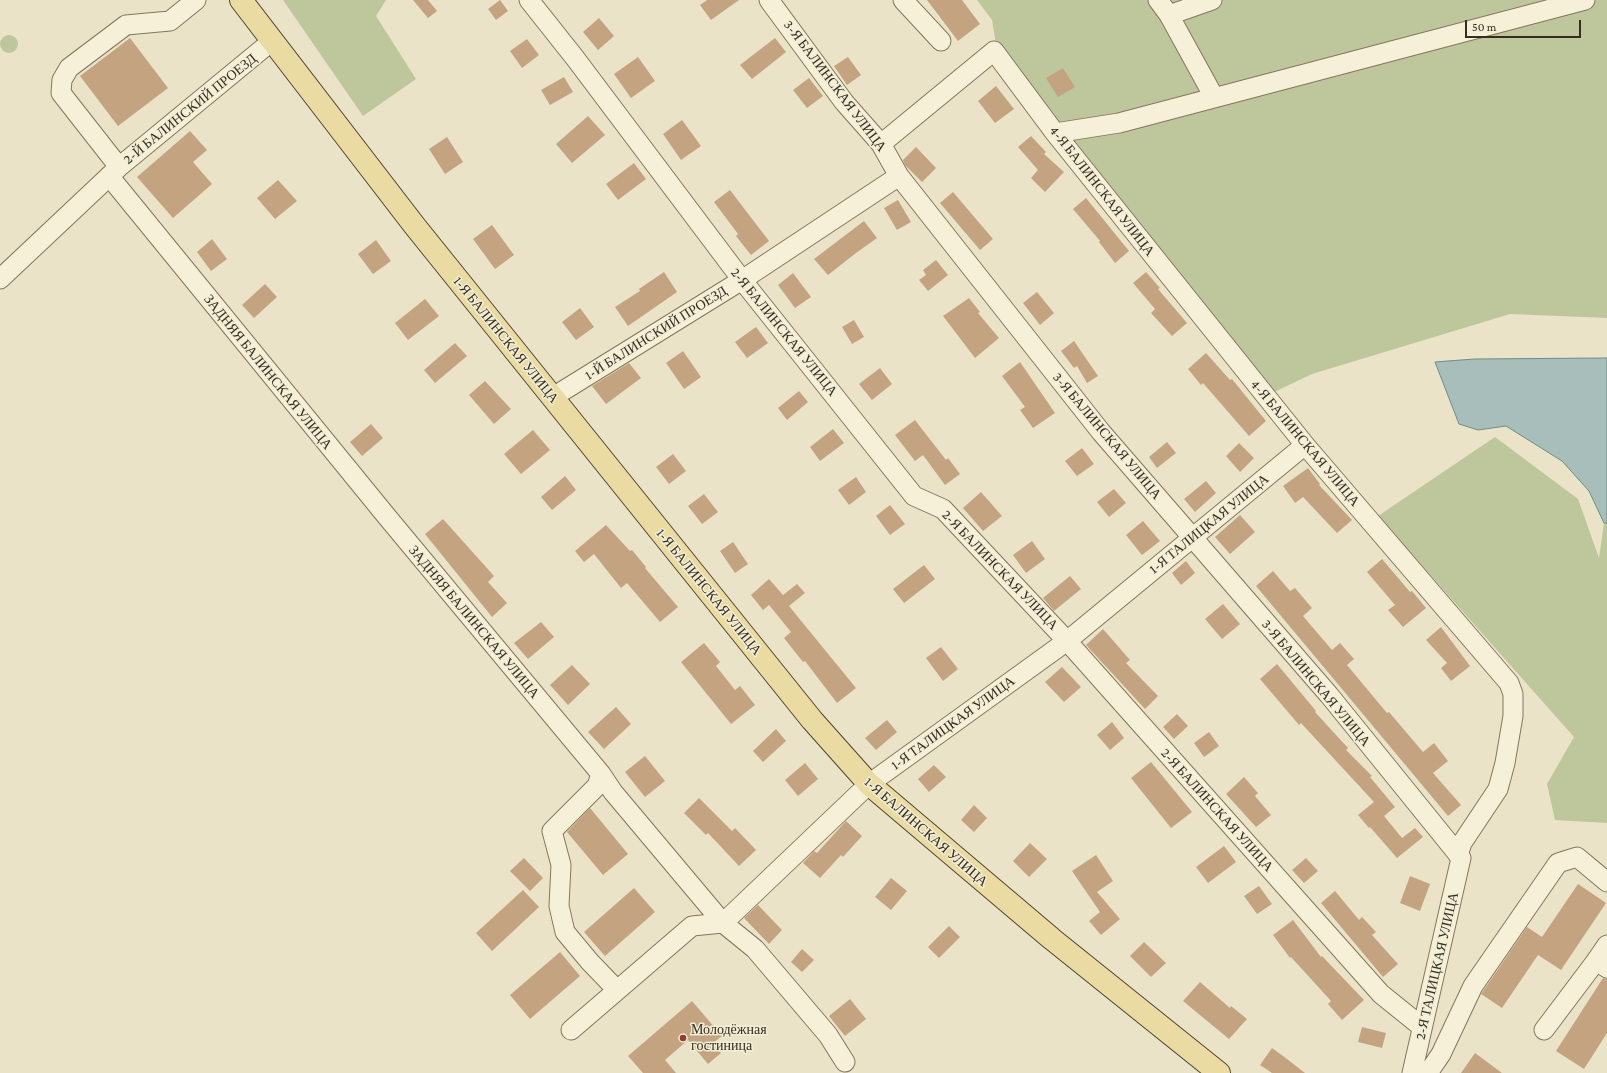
<!DOCTYPE html>
<html>
<head>
<meta charset="utf-8">
<style>
  body { margin:0 }
  #map { position:relative; width:1607px; height:1073px; overflow:hidden; background:#eae3c7; font-family:"Crimson Pro",serif }
  canvas { display:block }
  .scale { position:absolute; left:1465px; top:20px; width:116px; height:18px; box-sizing:border-box; border:2px solid #352d20; border-top:0; padding-left:5px; font-size:12px; line-height:14px; white-space:nowrap; color:#352d20; -webkit-text-stroke:3px #f2edd5; paint-order:stroke }
</style>
</head>
<body>
<div id="map">
<canvas width="1607" height="1073"></canvas>
<div class="scale">50 m</div>
</div>
<script>
const ctx = document.querySelector('canvas').getContext('2d');
ctx.lineJoin = 'round';
function paint(path, color) {
  ctx.fillStyle = color;
  ctx.fill(path, 'evenodd');
}
function shape(rows) {
  const path = new Path2D();
  for (const r of rows) {
    if (r.length === 3) {
      path.moveTo(r[0] + r[2], r[1]);
      path.arc(r[0], r[1], r[2], 0, 2 * Math.PI);
      continue;
    }
    path.moveTo(r[0], r[1]);
    for (let i = 2; i < r.length; i += 2) path.lineTo(r[i], r[i + 1]);
  }
  return path;
}
function strokePath(path, color, width, dash) {
  ctx.strokeStyle = color;
  ctx.lineWidth = width;
  ctx.lineCap = dash ? 'butt' : 'round';
  ctx.setLineDash(dash || []);
  ctx.stroke(path);
}
function drawText(font, color, halo, rows, align = 'center') {
  ctx.font = font + ' "Crimson Pro",serif';
  ctx.lineWidth = 3;
  ctx.setLineDash([]);
  ctx.textBaseline = 'middle';
  ctx.strokeStyle = halo;
  ctx.fillStyle = color;
  for (const [text, x, y, turn = 0] of rows) {
    ctx.save();
    ctx.translate(x, y);
    ctx.rotate((+turn || 0) * Math.PI / 180);
    ctx.textAlign = isNaN(turn) ? turn : align;
    if (halo) ctx.strokeText(text, 0, 0);
    ctx.fillText(text, 0, 0);
    ctx.restore();
  }
}
const green = shape([
  [283,0,386,0,376,16,416,79,363,116],
  [977,0,1607,0,1607,318,1510,314,1312,374,1268,395,996,44,992,20],
  [9,44,9],
  [1495,437,1578,499,1599,558,1604,523,1607,523,1607,823,1555,820,1547,784,1574,737,1378,516]
]);
const water = shape([
  [1607,358,1607,523,1604,523,1589,491,1562,461,1506,426,1478,430,1459,424,1435,362,1474,359,1607,358]
]);
const building = shape([
  [413,0,428,0,437,11,428,18],
  [500,0,508,11,496,20,488,9],
  [707,0,739,0,711,20,700,5],
  [927,0,962,0,980,24,958,41],
  [599,18,614,36,598,50,583,32],
  [130,38,168,88,118,126,80,76],
  [775,38,786,52,752,79,740,65],
  [527,39,539,55,522,68,510,51],
  [638,57,655,81,631,98,614,74],
  [848,57,861,75,847,85,834,66],
  [1063,68,1075,87,1058,97,1046,78],
  [564,77,573,92,550,105,541,90],
  [809,78,823,96,807,108,793,90],
  [996,86,1014,109,995,123,978,101],
  [588,116,605,135,572,163,556,144],
  [682,120,701,146,681,160,663,134],
  [190,131,207,150,193,162,212,184,173,218,137,177],
  [1031,136,1046,152,1044,154,1064,172,1045,192,1031,178,1038,170,1018,147],
  [447,137,463,162,445,174,429,149],
  [916,147,936,168,922,182,905,165,903,160],
  [634,163,646,179,618,200,606,184],
  [278,180,297,201,275,219,257,198],
  [730,190,769,241,751,255,736,236,738,234,714,202],
  [953,192,993,239,980,250,940,203],
  [1086,198,1129,251,1115,263,1099,242,1100,241,1073,209],
  [898,200,911,222,897,230,884,208],
  [864,221,877,238,856,253,828,275,814,259],
  [492,225,514,255,495,269,473,239],
  [212,239,227,259,211,271,197,252],
  [376,240,391,261,373,274,358,254],
  [936,260,948,275,928,291,919,280,926,275,923,270],
  [664,272,677,292,628,326,615,307,640,291,639,289],
  [1146,272,1160,288,1158,289,1187,323,1172,336,1151,313,1155,309,1133,283],
  [793,273,811,297,795,308,778,285],
  [265,284,277,297,254,318,242,305],
  [1037,292,1054,313,1040,325,1023,303],
  [969,298,980,312,978,313,999,338,975,358,943,316],
  [425,299,439,316,408,340,395,323],
  [580,308,594,327,576,340,562,322],
  [854,320,864,337,852,344,842,327],
  [756,327,768,343,747,358,735,342],
  [1074,341,1098,376,1087,383,1077,366,1074,368,1061,351],
  [455,343,467,356,435,383,424,370],
  [683,351,701,377,684,389,666,363],
  [1206,353,1230,380,1232,379,1266,421,1249,436,1203,383,1201,385,1188,369],
  [1020,362,1055,413,1033,428,1020,410,1025,407,1002,376],
  [629,363,641,378,606,404,592,386],
  [880,368,892,384,872,400,859,384],
  [485,381,511,409,494,424,469,395],
  [799,391,808,402,787,420,778,408],
  [915,420,946,460,948,458,960,474,945,485,923,455,915,461,895,435],
  [371,424,383,438,362,456,350,442],
  [833,429,844,443,820,461,810,447],
  [533,430,550,450,521,474,504,454],
  [1167,442,1176,453,1157,468,1149,457],
  [1239,443,1254,458,1240,472,1226,456],
  [1082,448,1094,464,1077,476,1065,461],
  [673,454,686,471,669,484,656,467],
  [1308,468,1320,484,1319,485,1352,520,1337,533,1303,497,1295,503,1283,486],
  [565,476,576,490,552,510,541,497],
  [856,477,866,492,849,505,838,490],
  [1206,481,1216,493,1195,512,1184,499],
  [1114,489,1126,503,1109,517,1097,502],
  [981,492,1002,516,983,531,963,508],
  [704,494,718,512,702,524,688,506],
  [890,505,905,524,890,535,876,516],
  [1240,515,1255,532,1230,554,1215,537],
  [443,519,494,576,488,582,507,603,492,617,425,534],
  [1143,521,1160,541,1142,555,1126,535],
  [606,525,630,551,632,550,646,567,645,568,678,607,660,622,627,583,621,588,594,554,584,562,575,551],
  [1032,541,1045,559,1026,573,1013,555],
  [733,542,748,564,735,573,720,551],
  [1382,559,1410,592,1412,591,1426,608,1403,627,1388,610,1395,605,1367,572],
  [1186,561,1195,573,1181,585,1172,573],
  [924,565,935,579,904,603,893,589],
  [1273,571,1290,591,1295,588,1312,608,1303,616,1332,650,1340,643,1354,659,1347,665,1387,713,1389,712,1423,752,1434,743,1448,761,1433,773,1461,805,1448,816,1256,586],
  [1070,576,1081,589,1054,611,1043,598],
  [769,579,783,595,797,584,805,593,789,606,856,688,837,703,805,661,803,662,784,638,791,632,769,605,763,610,751,595],
  [1223,604,1240,624,1222,639,1205,619],
  [541,622,554,637,528,659,514,643],
  [1441,627,1470,666,1451,681,1441,668,1447,663,1426,640],
  [1103,629,1130,660,1126,663,1158,696,1145,709,1086,645],
  [704,643,720,662,716,666,735,690,740,686,755,705,731,724,681,662],
  [941,647,958,669,943,681,926,658],
  [1277,664,1316,711,1315,712,1348,748,1346,750,1372,776,1370,777,1395,807,1384,816,1402,838,1415,828,1423,837,1397,858,1370,827,1369,828,1358,815,1374,802,1301,723,1299,725,1260,679],
  [572,665,590,684,568,705,550,685],
  [1062,667,1081,687,1064,702,1045,682],
  [616,707,631,724,604,749,588,732],
  [1177,714,1188,726,1174,739,1163,727],
  [887,720,897,732,876,750,865,738],
  [1112,722,1124,738,1110,750,1097,735],
  [776,729,786,741,763,762,753,751],
  [1209,732,1219,746,1204,757,1194,743],
  [645,756,665,781,645,797,625,772],
  [1151,762,1192,812,1171,828,1131,778],
  [805,763,818,779,798,796,785,780],
  [934,765,946,777,929,792,918,779],
  [1244,777,1258,793,1255,796,1271,815,1256,827,1226,794],
  [699,798,732,831,735,828,756,850,739,866,708,833,706,835,684,813],
  [974,805,987,818,974,832,961,820],
  [590,808,628,854,603,875,567,832],
  [846,821,862,836,843,857,841,855,820,878,803,863,814,851,817,853],
  [1030,843,1047,859,1029,877,1013,861],
  [1224,846,1236,862,1208,883,1196,867],
  [1096,855,1113,881,1097,892,1120,919,1101,935,1089,921,1100,912,1072,871],
  [524,858,543,878,530,891,510,871],
  [1306,858,1318,871,1304,883,1292,870],
  [1410,876,1430,884,1420,911,1400,903],
  [891,878,907,891,891,910,875,897],
  [1578,884,1606,903,1561,970,1538,955,1502,1008,1481,994,1527,927,1542,937],
  [1259,886,1272,904,1257,914,1244,896],
  [634,888,655,912,605,956,584,932],
  [523,890,539,907,492,951,476,933],
  [1335,891,1359,920,1362,917,1376,932,1372,935,1398,964,1383,977,1321,903],
  [758,905,782,930,769,944,744,918],
  [1293,920,1321,957,1322,956,1364,1000,1342,1020,1328,1004,1331,1001,1291,957,1290,958,1273,935],
  [949,926,960,937,939,958,928,947],
  [1144,942,1166,963,1151,977,1130,956],
  [802,949,814,960,802,972,791,962],
  [560,952,580,976,530,1019,510,995],
  [1603,978,1607,979,1607,1033,1584,1069,1556,1051],
  [1200,982,1230,1008,1231,1006,1247,1019,1229,1039,1183,1001],
  [850,999,866,1019,845,1036,829,1016],
  [692,1001,722,1036,713,1043,721,1053,708,1064,688,1040,665,1060,676,1073,643,1073,628,1056],
  [1362,1027,1386,1033,1382,1048,1358,1042],
  [1272,1048,1287,1059,1305,1073,1272,1073,1260,1065],
  [1475,1053,1502,1073,1461,1073]
]);
const minor = shape([
  [529,0,575,58,742,280,914,496,943,509,1067,641,1381,994,1422,1027],
  [769,0,844,102,881,144,899,176,1101,432,1329,695,1461,858,1412,1073],
  [903,0,941,41],
  [1158,0,1169,15,1214,97],
  [1169,15,1212,0],
  [1055,133,1119,123,1585,0],
  [881,144,994,51,1055,133,1305,445,1509,683,1513,694,1513,716,1505,763,1498,789,1462,843,1458,855],
  [119,167,61,93,62,80,69,68,126,25,170,21,196,0],
  [109,176,388,518,601,774,613,792,723,923,755,949,828,1035,845,1062],
  [0,279,119,167,272,41],
  [553,397,742,280,899,176],
  [601,774,597,786,552,831,561,865,559,906,565,932,590,962,617,990],
  [1607,945,1596,961,1607,968],
  [571,1030,692,926,723,923,869,784,1067,641,1305,445],
  [1544,1030,1596,961],
  [1428,1073,1441,1054,1473,986,1558,863,1577,857,1607,882]
]);
const major = shape([
  [241,0,414,225,812,720,869,784,1052,939,1219,1073]
]);
const markers = [
  [683,1038,4,"#8d3c34"]
];
const streetNames = [
  ["3-Я БАЛИНСКАЯ УЛИЦА",835,86,53],
  ["2-Й БАЛИНСКИЙ ПРОЕЗД",190,109,-39],
  ["4-Я БАЛИНСКАЯ УЛИЦА",1102,191,52],
  ["2-Я БАЛИНСКАЯ УЛИЦА",784,332,51],
  ["1-Й БАЛИНСКИЙ ПРОЕЗД",656,333,-32],
  ["1-Я БАЛИНСКАЯ УЛИЦА",506,340,51],
  ["ЗАДНЯЯ БАЛИНСКАЯ УЛИЦА",268,372,51],
  ["3-Я БАЛИНСКАЯ УЛИЦА",1107,436,50],
  ["4-Я БАЛИНСКАЯ УЛИЦА",1305,443,50],
  ["1-Я ТАЛИЦКАЯ УЛИЦА",1209,524,-39],
  ["2-Я БАЛИНСКАЯ УЛИЦА",1000,570,46],
  ["1-Я БАЛИНСКАЯ УЛИЦА",709,592,51],
  ["ЗАДНЯЯ БАЛИНСКАЯ УЛИЦА",474,622,50],
  ["3-Я БАЛИНСКАЯ УЛИЦА",1316,683,50],
  ["1-Я ТАЛИЦКАЯ УЛИЦА",953,723,-36],
  ["2-Я БАЛИНСКАЯ УЛИЦА",1217,810,48],
  ["1-Я БАЛИНСКАЯ УЛИЦА",926,832,41],
  ["2-Я ТАЛИЦКАЯ УЛИЦА",1437,966,-77]
];
const poiNames = [
  ["Молодёжная",691,1030],
  ["гостиница",691,1046]
];
paint(green, '#bdc79b');
paint(water, '#a7beba');
strokePath(water, '#6f8c88', 1);
paint(building, '#c4a480');
strokePath(minor, '#84765e', 21);
strokePath(major, '#524432', 24);
strokePath(minor, '#f6f0d9', 19);
strokePath(major, '#e9dba2', 22);
for (const [x, y, r, color] of markers) {
  const dot = new Path2D();
  dot.arc(x, y, r, 0, 2 * Math.PI);
  ctx.fillStyle = color;
  ctx.fill(dot);
  strokePath(dot, '#f2edd5', 1.5);
}
drawText('14px', '#352d20', '#f2edd5', streetNames);
drawText('14px', '#352d20', '#f2edd5', poiNames, 'left');
</script>
</body>
</html>
